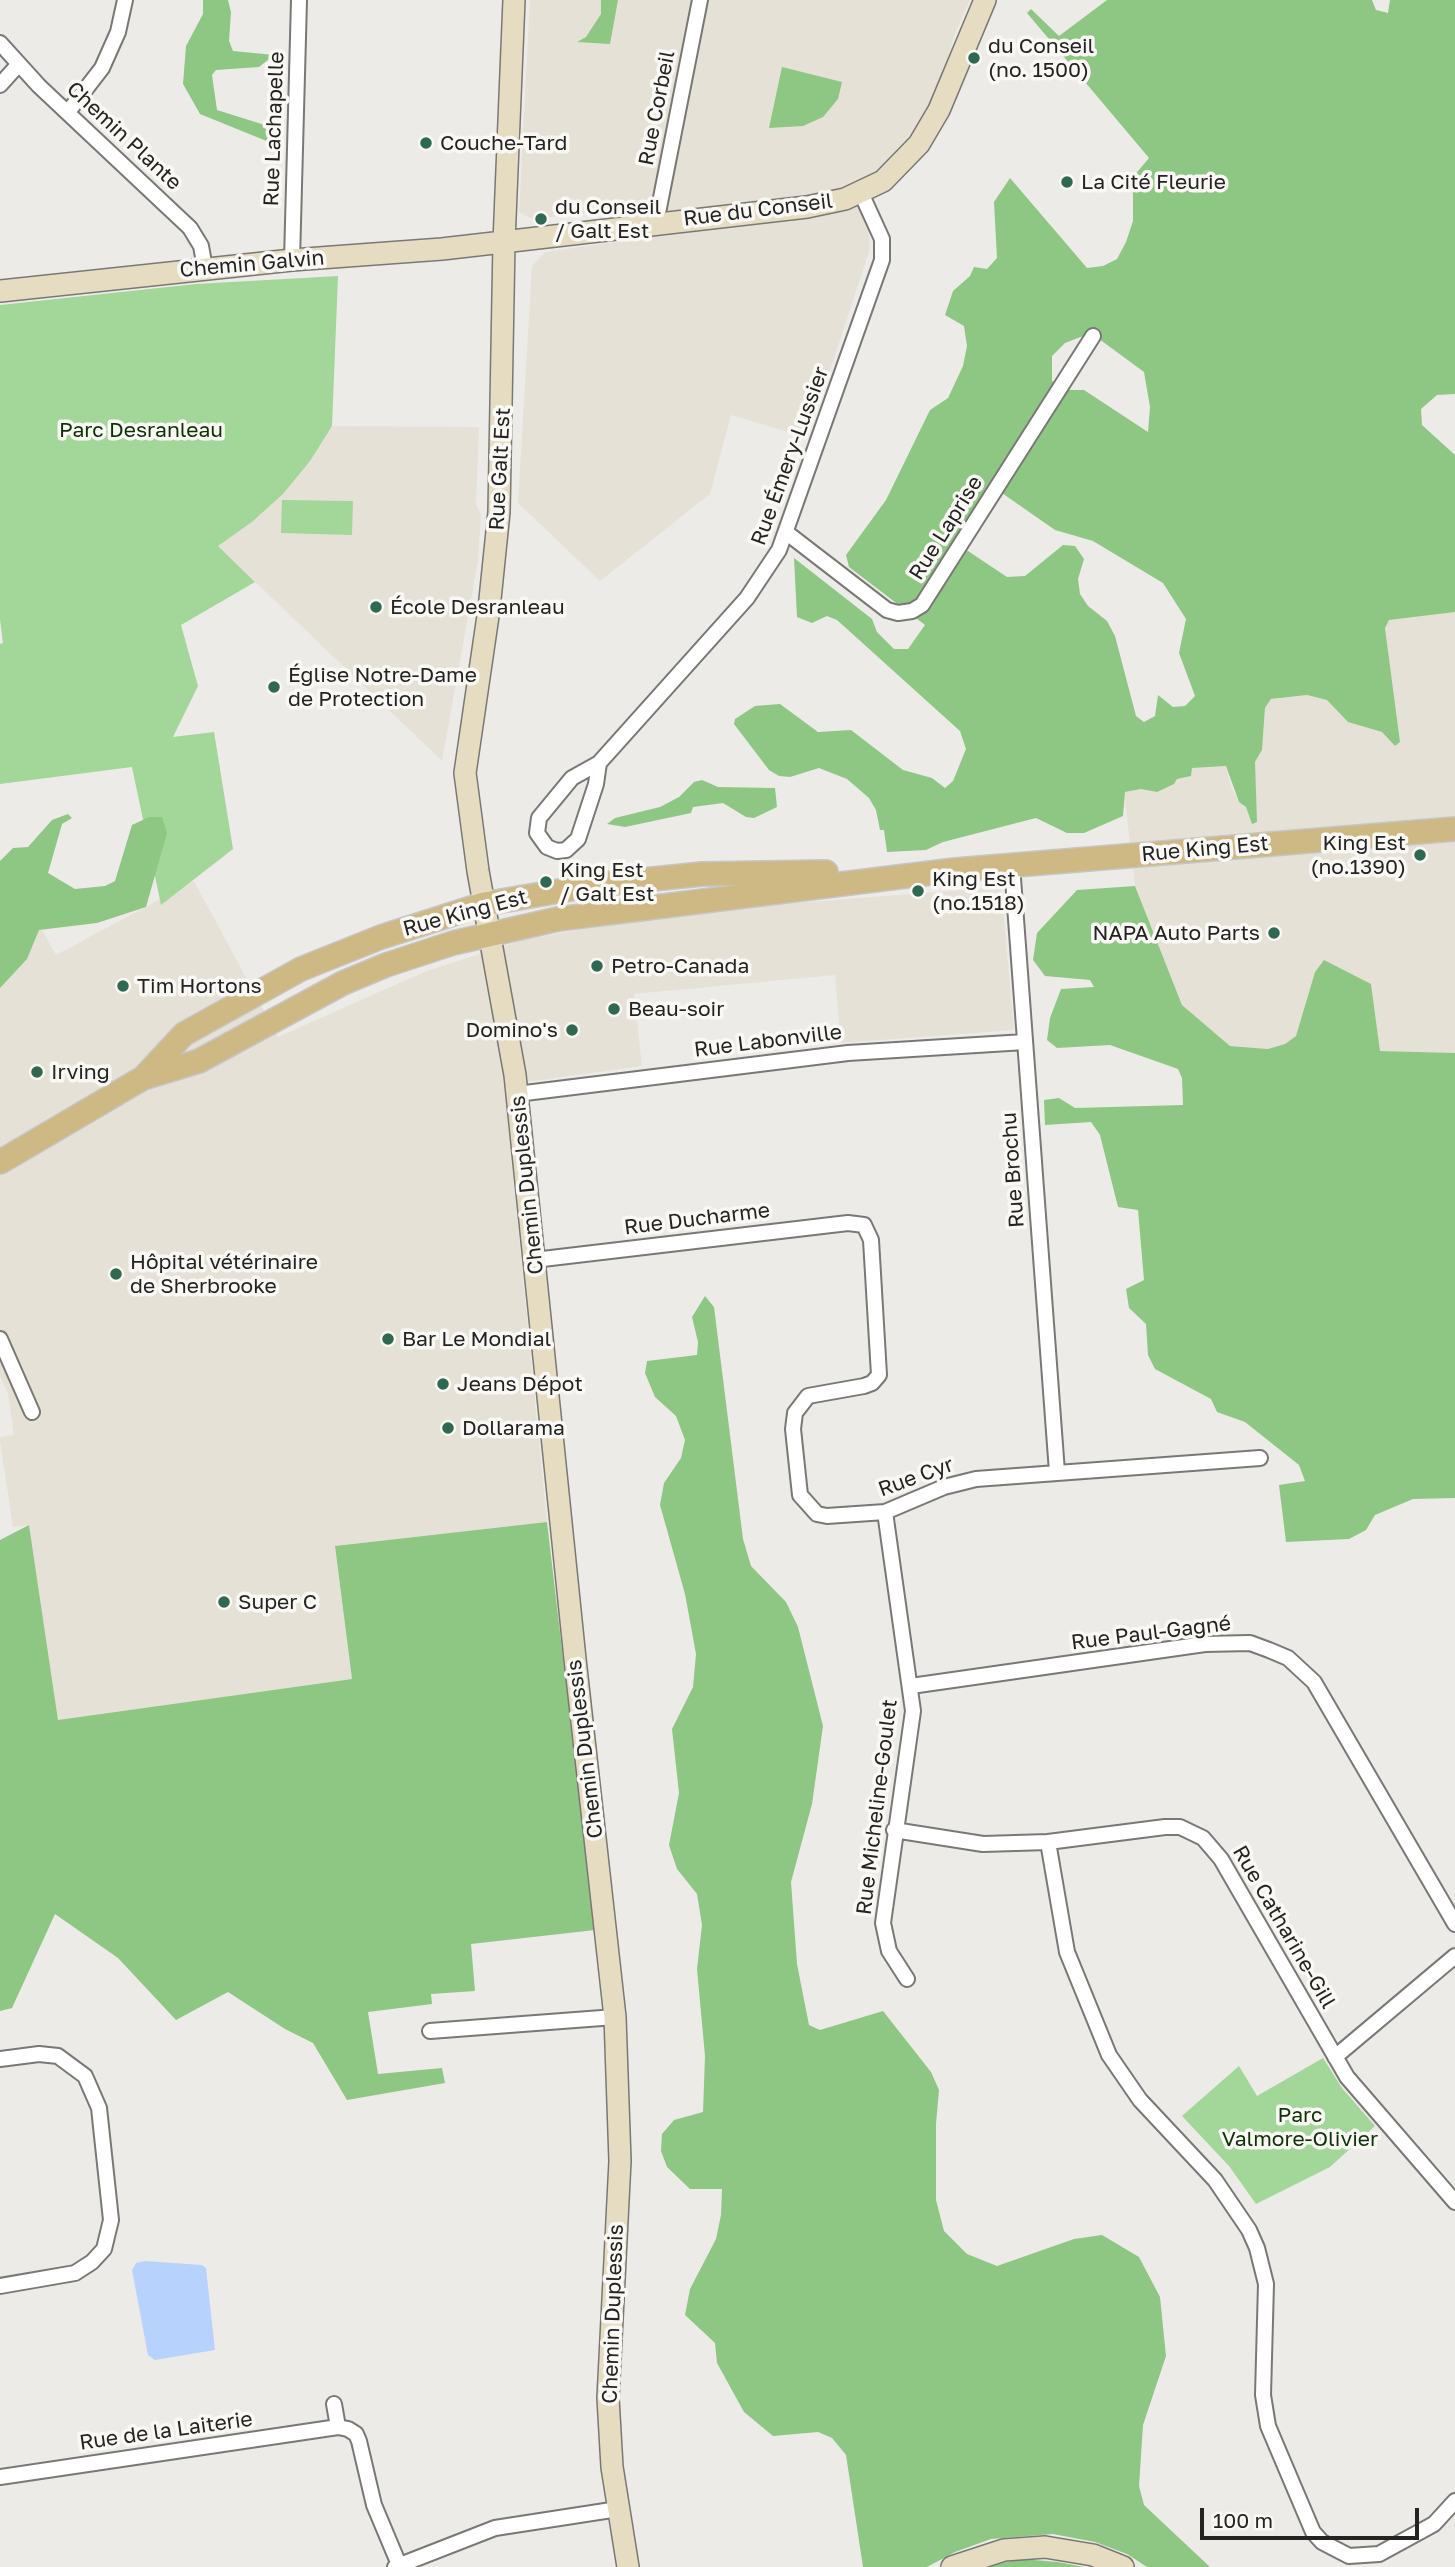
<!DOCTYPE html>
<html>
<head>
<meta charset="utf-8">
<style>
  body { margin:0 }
  #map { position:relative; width:1455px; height:2567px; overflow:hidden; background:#ecebe8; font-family:"Golos Text",sans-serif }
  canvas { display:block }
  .scale { position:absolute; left:1200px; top:2508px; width:219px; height:32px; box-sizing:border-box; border:4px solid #232322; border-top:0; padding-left:9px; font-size:21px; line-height:24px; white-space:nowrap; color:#232322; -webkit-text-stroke:5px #faf8f5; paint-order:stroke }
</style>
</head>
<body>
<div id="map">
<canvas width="1455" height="2567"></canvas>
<div class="scale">100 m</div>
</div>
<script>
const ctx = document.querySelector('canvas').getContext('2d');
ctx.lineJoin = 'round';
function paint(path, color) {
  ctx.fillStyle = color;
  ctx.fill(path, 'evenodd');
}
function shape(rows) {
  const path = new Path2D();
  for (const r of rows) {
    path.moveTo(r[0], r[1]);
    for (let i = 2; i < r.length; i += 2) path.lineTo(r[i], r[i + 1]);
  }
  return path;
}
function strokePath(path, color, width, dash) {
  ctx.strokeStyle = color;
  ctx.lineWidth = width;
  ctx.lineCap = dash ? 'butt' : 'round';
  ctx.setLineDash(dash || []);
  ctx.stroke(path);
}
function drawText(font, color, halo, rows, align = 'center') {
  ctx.font = font + ' "Golos Text",sans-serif';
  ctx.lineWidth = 7;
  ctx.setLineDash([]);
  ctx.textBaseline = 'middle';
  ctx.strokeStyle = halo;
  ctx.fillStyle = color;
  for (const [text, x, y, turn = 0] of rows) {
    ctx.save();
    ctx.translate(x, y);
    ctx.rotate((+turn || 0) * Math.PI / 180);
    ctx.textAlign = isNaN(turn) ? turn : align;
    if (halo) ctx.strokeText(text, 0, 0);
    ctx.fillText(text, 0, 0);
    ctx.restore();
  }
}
const built = shape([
  [530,0,970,0,955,33,936,100,909,144,879,171,851,184,868,227,870,248,808,438,731,415,710,494,600,581,518,503,532,266,545,252,643,238,649,207,532,219,519,212],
  [332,426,479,427,476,504,481,515,478,561,442,761,218,546,252,522,283,494],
  [1455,612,1455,1053,1380,1051,1371,984,1315,972,1296,1036,1285,1044,1268,1049,1230,1046,1182,1005,1135,886,1124,792,1141,789,1157,792,1177,779,1191,776,1192,768,1226,766,1231,787,1239,802,1246,807,1252,824,1255,762,1262,750,1265,708,1271,699,1307,695,1327,700,1348,722,1382,732,1395,746,1400,742,1385,628,1389,620],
  [194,881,278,1037,424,972,526,939,645,919,756,906,1001,887,1014,1030,841,1043,835,975,634,994,642,1066,504,1085,547,1522,335,1546,352,1679,58,1720,29,1525,13,1527,0,1441,0,1437,14,1435,8,1393,0,1376,0,947,40,926,56,955]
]);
const green = shape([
  [338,276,332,426,310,461,283,494,252,522,218,546,255,582,181,625,198,686,173,737,214,732,233,849,161,905,132,767,0,784,0,644,3,643,0,619,0,305,196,284],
  [282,500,353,501,352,535,281,533],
  [1323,2058,1342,2088,1375,2126,1330,2167,1256,2204,1229,2166,1182,2116,1239,2066,1257,2096]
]);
const forest = shape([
  [203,0,228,0,231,12,229,41,233,51,274,55,259,67,216,70,212,75,217,110,268,126,275,138,269,142,200,114,183,84,186,46,203,14],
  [601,0,618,0,610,44,577,42,586,37,601,14],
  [1107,0,1372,0,1376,10,1388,13,1390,0,1455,0,1455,394,1437,395,1421,409,1422,425,1455,455,1455,612,1389,620,1385,628,1400,742,1395,746,1382,732,1348,722,1327,700,1307,695,1271,699,1265,708,1262,750,1255,762,1257,822,1252,824,1246,807,1239,802,1226,766,1192,768,1191,776,1177,779,1174,784,1157,792,1141,789,1125,792,1123,816,1084,833,1067,833,1036,818,943,842,926,850,887,852,884,830,880,830,876,810,869,798,847,779,819,768,790,777,779,776,769,770,734,724,735,719,755,706,780,704,818,732,851,730,903,770,932,778,945,788,953,781,966,749,960,731,837,620,827,616,812,623,797,617,794,558,872,619,877,632,894,649,908,649,925,625,849,567,846,555,886,500,930,410,948,398,963,366,967,346,964,326,945,315,953,291,970,276,974,267,987,269,997,258,994,202,1010,178,1087,268,1103,266,1117,259,1126,242,1133,221,1133,177,1149,158,1027,13,1031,9,1059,36],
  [1091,333,1144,372,1150,407,1148,432,1084,390,1069,390,1052,381,1052,356,1065,343],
  [989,484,1055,530,1093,541,1163,583,1186,619,1179,653,1195,696,1185,706,1173,707,1158,695,1155,716,1144,722,1136,716,1115,636,1107,621,1088,606,1080,594,1078,579,1084,559,1075,546,1063,545,1025,576,1007,577,953,541],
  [782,67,842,82,838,99,823,117,803,126,769,128],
  [702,780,718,787,775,788,777,807,754,818,746,817,723,803,693,807,691,813,625,827,607,824,615,818,660,807,679,797,694,782],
  [68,814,72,818,62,824,48,873,75,889,105,886,115,881,132,825,149,817,162,817,167,833,146,907,97,923,39,930,27,959,0,988,0,861,13,848,28,847,52,820],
  [1135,886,1182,1005,1230,1046,1268,1049,1285,1044,1296,1036,1315,972,1324,960,1371,984,1380,1051,1455,1053,1455,1498,1413,1499,1375,1515,1366,1530,1349,1539,1286,1542,1279,1485,1305,1481,1299,1465,1245,1422,1217,1412,1211,1399,1155,1369,1148,1355,1146,1324,1129,1308,1126,1289,1144,1280,1138,1210,1118,1207,1100,1135,1091,1122,1045,1125,1044,1100,1059,1098,1075,1108,1183,1105,1182,1078,1178,1069,1110,1045,1057,1048,1047,1040,1050,1018,1061,989,1094,987,1090,980,1045,976,1033,960,1037,933,1077,890],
  [705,1296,714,1307,743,1539,751,1566,786,1602,798,1627,823,1726,812,1804,791,1882,797,1964,809,2025,820,2030,883,2011,931,2072,939,2090,936,2124,936,2200,944,2231,967,2254,997,2266,1074,2239,1102,2235,1139,2257,1160,2297,1166,2356,1143,2425,1139,2486,1144,2505,1210,2567,1147,2567,1127,2554,1095,2542,1053,2534,991,2539,955,2552,927,2567,863,2567,846,2455,832,2438,818,2432,773,2436,744,2412,717,2363,715,2343,685,2315,690,2289,716,2239,721,2215,722,2189,690,2189,667,2167,661,2151,662,2134,674,2120,703,2112,705,2056,697,1969,702,1925,697,1894,677,1869,669,1845,679,1793,672,1729,693,1687,696,1654,685,1594,660,1505,664,1483,681,1458,685,1440,676,1416,655,1397,645,1373,647,1361,697,1355,698,1342,692,1317],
  [547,1522,595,1930,471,1944,475,1991,431,1994,432,2004,368,2012,378,2074,442,2068,445,2083,347,2100,313,2043,285,2029,228,1992,176,2020,118,1958,55,1914,12,2008,0,2011,0,1540,29,1525,58,1720,352,1679,335,1546],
  [1022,2559,1058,2562,1084,2567,983,2567]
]);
const water = shape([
  [145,2261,202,2265,206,2268,215,2350,155,2360,148,2355,132,2270,136,2263]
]);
const street = shape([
  [0,43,39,86,190,228,201,246,205,268],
  [0,85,18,65],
  [68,112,102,68,118,32,125,0],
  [656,223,700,0],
  [292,260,299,0],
  [787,533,887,610,898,613,912,611,922,605,1093,336],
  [599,763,596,784,578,839,566,850,557,851,547,847,537,833,539,818,572,778,599,763,747,598,779,550,882,260,882,239,861,193],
  [1012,865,1057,1472],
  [517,1094,848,1053,1025,1042],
  [534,1260,848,1223,864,1225,871,1240,879,1375,872,1383,864,1386,808,1396,795,1413,793,1429,800,1495,817,1514,827,1516,885,1512,944,1487,976,1479,1260,1458],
  [0,1339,32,1412],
  [885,1512,913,1711,883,1923,889,1951,907,1979],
  [911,1686,1205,1644,1250,1643,1269,1650,1288,1658,1314,1682,1455,1924],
  [894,1830,983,1844,1048,1842,1165,1827,1180,1827,1203,1838,1221,1859,1347,2077,1455,2202],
  [1048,1842,1067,1952,1109,2055,1140,2100,1215,2180,1249,2230,1257,2248,1266,2284,1263,2395,1268,2426,1313,2532,1322,2542,1349,2556,1379,2554,1434,2524,1455,2501],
  [430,2031,615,2017],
  [1335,2057,1455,1956],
  [0,2059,39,2054,58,2056,85,2076,99,2108,111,2220,104,2249,92,2262,75,2273,0,2286],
  [334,2404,338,2427],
  [0,2477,338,2427,348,2429,356,2434,359,2441,374,2505,400,2567],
  [395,2567,495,2528,618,2509]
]);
const secondary = shape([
  [514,0,504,242,499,512,489,609,465,773,478,871,515,1075,575,1659,615,2017,620,2161,608,2398,612,2467,628,2567],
  [0,291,292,260,442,249,807,207,845,199,883,181,919,144,939,110,985,0],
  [952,2567,1004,2550,1045,2547,1093,2555,1123,2567]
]);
const primary = shape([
  [143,1078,199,1061,343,983,386,965,453,943,558,919,955,870,1455,829],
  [0,1162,143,1078,184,1034,301,969,381,937,484,904,594,885,702,874,826,872]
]);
const markers = [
  [974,58,7,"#2f6952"],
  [426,143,7,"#2f6952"],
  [1067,182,7,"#2f6952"],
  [541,219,7,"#2f6952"],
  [376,607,7,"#2f6952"],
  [274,687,7,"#2f6952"],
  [1420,855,7,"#2f6952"],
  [546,882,7,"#2f6952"],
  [918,891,7,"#2f6952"],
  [1274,933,7,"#2f6952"],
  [597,966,7,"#2f6952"],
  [123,986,7,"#2f6952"],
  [614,1009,7,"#2f6952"],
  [572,1030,7,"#2f6952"],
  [37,1072,7,"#2f6952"],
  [116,1274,7,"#2f6952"],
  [388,1339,7,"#2f6952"],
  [443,1384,7,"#2f6952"],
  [448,1428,7,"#2f6952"],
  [224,1602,7,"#2f6952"]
];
const poiNames = [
  ["du Conseil",988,46],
  ["(no. 1500)",988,70],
  ["Couche-Tard",440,143],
  ["La Cité Fleurie",1081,182],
  ["du Conseil",555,207],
  ["/ Galt Est",555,231],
  ["École Desranleau",390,607],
  ["Église Notre-Dame",288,675],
  ["de Protection",288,699],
  ["King Est",1406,843,"right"],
  ["(no.1390)",1406,867,"right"],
  ["King Est",560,870],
  ["/ Galt Est",560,894],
  ["King Est",932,879],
  ["(no.1518)",932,903],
  ["NAPA Auto Parts",1260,933,"right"],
  ["Petro-Canada",611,966],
  ["Tim Hortons",137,986],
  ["Beau-soir",628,1009],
  ["Domino's",558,1030,"right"],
  ["Irving",51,1072],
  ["Hôpital vétérinaire",130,1262],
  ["de Sherbrooke",130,1286],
  ["Bar Le Mondial",402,1339],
  ["Jeans Dépot",457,1384],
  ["Dollarama",462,1428],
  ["Super C",238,1602]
];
const streetNames = [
  ["Rue Corbeil",657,108,-79],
  ["Rue Lachapelle",274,129,-88],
  ["Chemin Plante",124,136,43],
  ["Rue du Conseil",758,210,-7],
  ["Chemin Galvin",252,264,-5],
  ["Rue Émery-Lussier",790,456,-70],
  ["Rue Galt Est",500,469,-87],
  ["Rue Laprise",946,528,-58],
  ["Rue King Est",1205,849,-5],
  ["Rue King Est",465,913,-15],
  ["Rue Labonville",768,1041,-7],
  ["Rue Brochu",1013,1170,-94],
  ["Chemin Duplessis",527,1185,-96],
  ["Rue Ducharme",697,1219,-7],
  ["Rue Cyr",916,1477,-20],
  ["Rue Paul-Gagné",1151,1633,-7],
  ["Chemin Duplessis",585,1749,-97],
  ["Rue Micheline-Goulet",877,1807,-83],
  ["Rue Catharine-Gill",1284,1927,60],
  ["Chemin Duplessis",613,2314,-88],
  ["Rue de la Laiterie",166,2431,-8]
];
const parkNames = [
  ["Parc Desranleau",141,430],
  ["Parc",1300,2115],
  ["Valmore-Olivier",1300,2139]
];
paint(built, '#e6e1d7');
paint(green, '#a3d699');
paint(forest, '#8ec783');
paint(water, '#b7d3fd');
strokePath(street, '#797875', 18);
strokePath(secondary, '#797875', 24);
strokePath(primary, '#c6c6c6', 26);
strokePath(street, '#fff', 14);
strokePath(secondary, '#e6dcc2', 21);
strokePath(primary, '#ceb884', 23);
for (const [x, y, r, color] of markers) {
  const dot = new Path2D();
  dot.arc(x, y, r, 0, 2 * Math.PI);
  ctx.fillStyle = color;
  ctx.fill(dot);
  strokePath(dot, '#faf8f5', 2.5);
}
drawText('21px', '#232322', '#faf8f5', poiNames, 'left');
drawText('21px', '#232322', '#faf8f5', streetNames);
drawText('21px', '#0c3305', '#faf8f5', parkNames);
</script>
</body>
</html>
